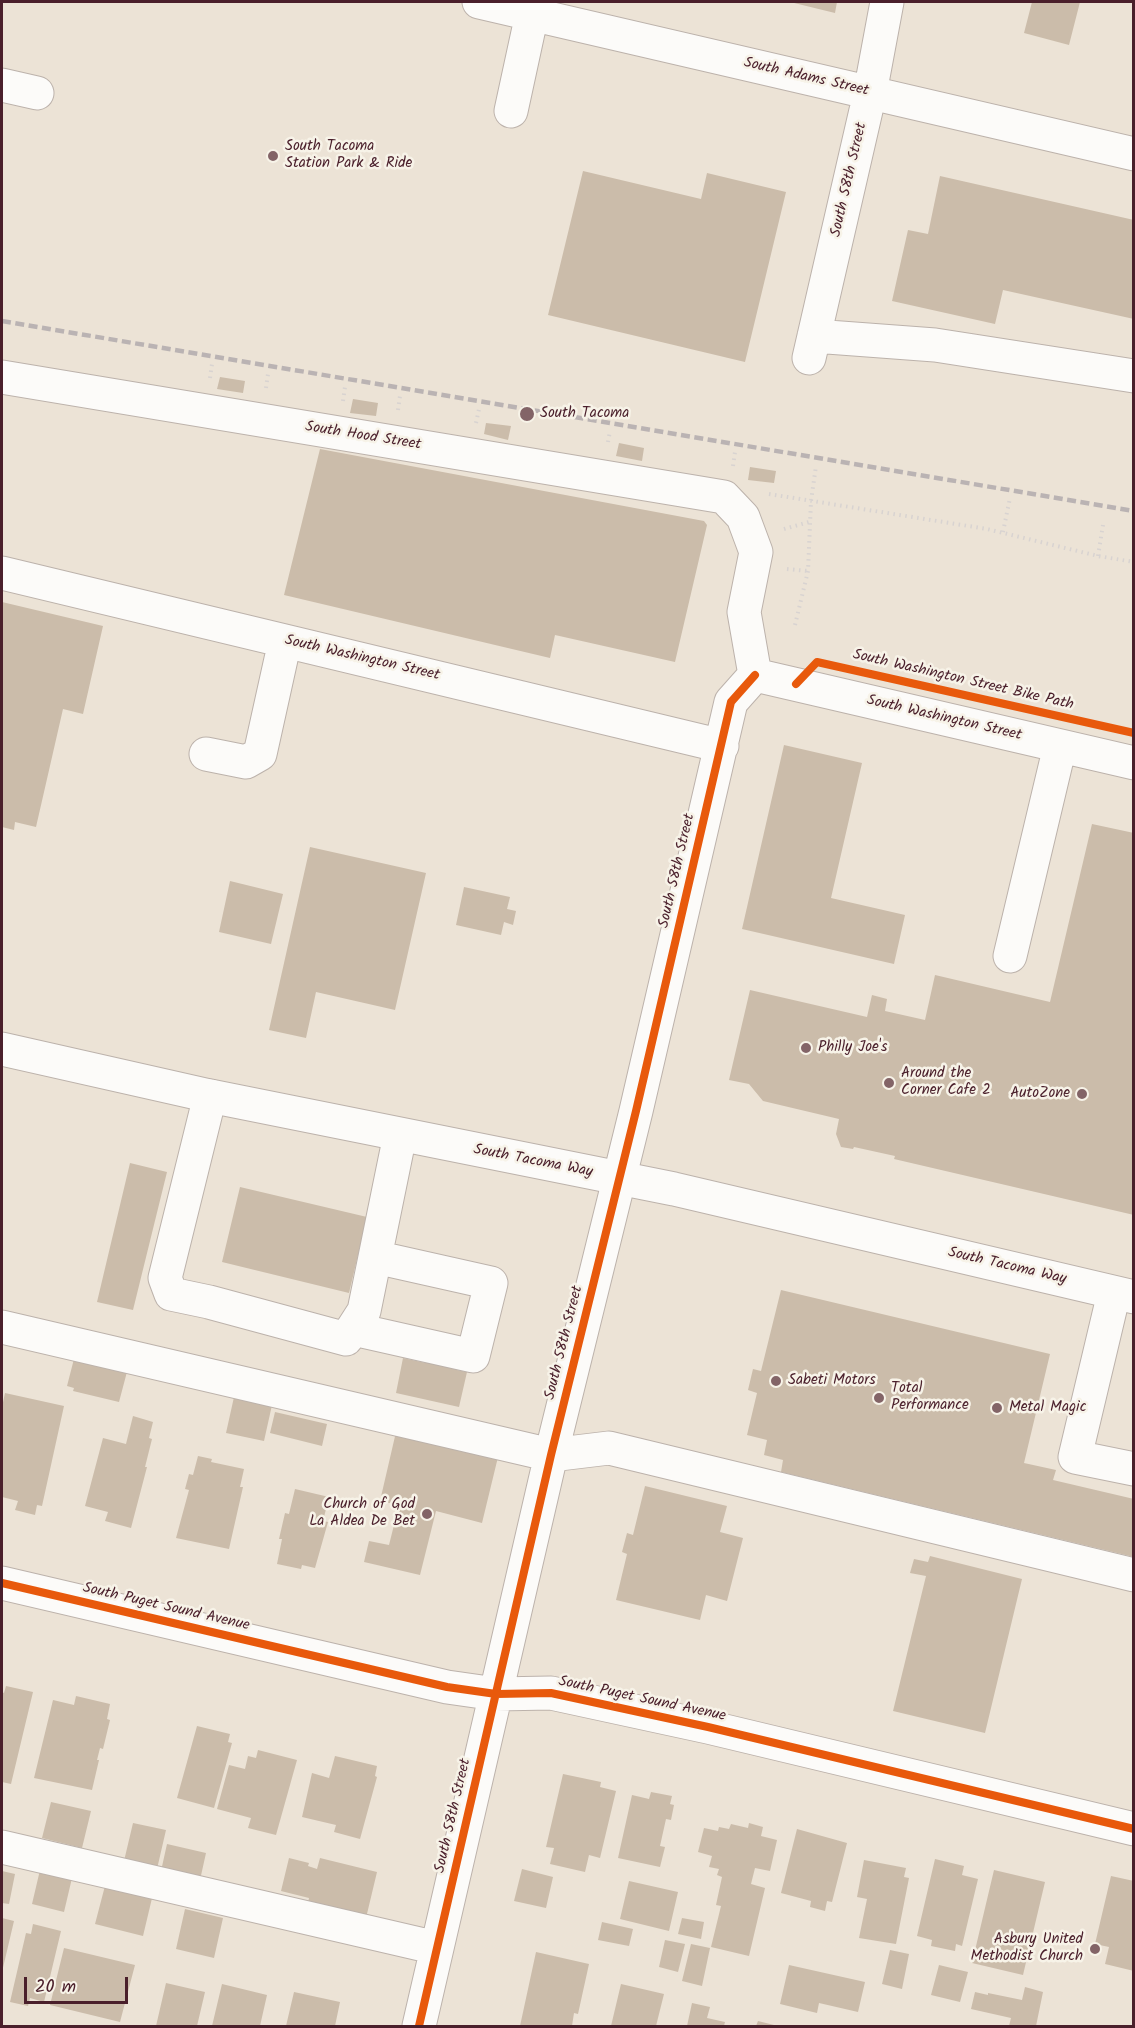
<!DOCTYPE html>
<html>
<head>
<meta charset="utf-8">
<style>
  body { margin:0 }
  #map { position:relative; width:1135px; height:2028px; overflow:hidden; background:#ece3d6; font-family:Kalam,sans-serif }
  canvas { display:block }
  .frame { position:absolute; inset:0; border:3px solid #4a1f2b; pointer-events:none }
  .scale { position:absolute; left:24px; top:1977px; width:104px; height:27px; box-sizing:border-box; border:3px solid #4a1f2b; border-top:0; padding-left:8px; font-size:18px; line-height:21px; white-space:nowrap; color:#4a1f2b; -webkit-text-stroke:4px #f7f3e8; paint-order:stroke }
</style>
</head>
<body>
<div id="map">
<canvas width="1135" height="2028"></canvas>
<div class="frame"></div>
<div class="scale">20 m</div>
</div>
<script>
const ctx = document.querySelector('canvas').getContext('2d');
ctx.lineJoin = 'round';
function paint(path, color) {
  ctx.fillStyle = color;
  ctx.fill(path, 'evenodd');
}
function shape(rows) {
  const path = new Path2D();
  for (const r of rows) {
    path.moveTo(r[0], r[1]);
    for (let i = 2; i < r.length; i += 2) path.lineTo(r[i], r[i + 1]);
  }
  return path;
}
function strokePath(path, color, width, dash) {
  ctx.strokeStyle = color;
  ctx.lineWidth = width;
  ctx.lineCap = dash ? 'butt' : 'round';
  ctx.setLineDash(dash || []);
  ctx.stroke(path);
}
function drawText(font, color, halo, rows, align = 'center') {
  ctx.font = font + ' Kalam,sans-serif';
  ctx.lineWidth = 5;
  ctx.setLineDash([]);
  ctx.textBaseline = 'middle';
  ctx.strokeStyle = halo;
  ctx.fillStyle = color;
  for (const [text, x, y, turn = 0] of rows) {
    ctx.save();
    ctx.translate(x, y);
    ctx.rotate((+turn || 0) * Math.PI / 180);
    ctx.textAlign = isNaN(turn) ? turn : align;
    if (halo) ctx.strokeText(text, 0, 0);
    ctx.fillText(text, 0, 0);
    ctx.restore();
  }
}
const building = shape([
  [790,2,837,2,835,13],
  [1032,2,1080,2,1069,45,1024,33],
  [583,171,701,199,707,173,786,192,745,362,548,315],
  [940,176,1134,220,1134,319,1003,290,995,324,892,301,908,230,928,234],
  [220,377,245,381,243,393,217,389],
  [353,399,378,403,376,416,350,413],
  [486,423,511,426,508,440,484,434],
  [619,443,644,448,642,461,616,456],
  [320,449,704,521,707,525,675,662,555,635,550,658,284,595],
  [750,467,776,471,774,483,748,480],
  [2,602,103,626,83,714,63,709,36,827,15,822,14,830,2,827],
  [784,745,862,763,831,898,905,915,894,964,742,929],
  [1092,824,1134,833,1134,1215,894,1159,895,1156,854,1147,853,1149,841,1147,836,1134,839,1119,763,1101,749,1084,729,1080,750,990,867,1017,872,995,887,999,885,1011,925,1020,935,975,1050,1002],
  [310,847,426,873,395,1010,316,992,306,1038,269,1030],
  [230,881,283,894,271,944,219,932],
  [464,887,510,897,507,909,516,911,513,925,504,922,501,935,456,925],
  [130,1163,167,1172,133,1310,97,1302],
  [240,1187,367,1217,349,1293,222,1262],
  [781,1290,1050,1354,1024,1463,1056,1470,1053,1480,1134,1499,1134,1557,781,1472,783,1460,764,1455,767,1440,747,1435,757,1393,748,1390,753,1369,761,1371],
  [427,1353,459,1360,457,1370,467,1372,459,1407,396,1393,403,1358,426,1363],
  [75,1355,128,1368,119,1402,73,1391,74,1388,67,1386],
  [5,1393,64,1406,42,1506,37,1505,35,1515,15,1510,18,1501,2,1497,2,1407],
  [234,1397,272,1405,264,1441,226,1433],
  [275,1412,327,1424,322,1446,270,1433],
  [133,1416,153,1422,149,1438,152,1439,145,1467,147,1467,131,1528,105,1521,108,1512,85,1506,103,1438,126,1444],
  [396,1432,498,1457,482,1523,436,1511,420,1575,364,1562,369,1541,389,1545,399,1505,380,1501],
  [198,1456,212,1459,211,1462,244,1469,240,1487,243,1487,229,1549,176,1538,189,1490,185,1489,189,1474,193,1475],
  [645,1486,727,1506,720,1532,743,1538,727,1601,706,1595,700,1620,616,1600,627,1554,622,1552,627,1533,633,1535],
  [295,1489,329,1497,323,1521,328,1522,315,1568,302,1565,301,1569,277,1564,282,1539,279,1539,285,1513,289,1514],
  [930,1556,1022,1579,985,1733,893,1711,926,1576,910,1573,914,1559,928,1562],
  [6,1686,33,1692,11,1784,2,1782,2,1692,4,1693],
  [76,1696,110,1704,107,1719,110,1720,103,1749,100,1748,97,1760,99,1760,92,1790,34,1778,53,1700,74,1705],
  [197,1726,230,1734,228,1742,232,1743,214,1808,177,1798],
  [258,1750,297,1760,276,1835,248,1828,251,1818,217,1809,229,1765,245,1769,248,1756,256,1758],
  [335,1756,377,1766,375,1776,377,1777,360,1839,334,1832,336,1825,302,1817,312,1773,329,1778],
  [563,1774,601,1782,600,1787,616,1791,600,1858,589,1855,585,1872,550,1864,554,1848,546,1847],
  [651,1792,672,1796,670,1804,674,1805,671,1820,666,1819,660,1846,665,1847,660,1867,618,1858,632,1795,649,1799],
  [51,1802,91,1811,82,1848,42,1838],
  [133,1823,166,1830,157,1869,124,1861],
  [749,1823,763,1827,761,1836,777,1840,770,1871,755,1868,751,1884,765,1888,749,1956,711,1947,721,1906,716,1905,722,1877,717,1875,719,1869,709,1867,712,1856,698,1852,704,1828,718,1831,719,1827,729,1829,731,1824,748,1828],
  [797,1829,847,1843,832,1902,827,1901,825,1911,810,1907,811,1901,781,1893],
  [167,1844,206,1853,200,1880,161,1871],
  [289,1858,309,1863,308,1866,317,1869,320,1858,377,1872,366,1918,308,1903,309,1898,281,1891],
  [935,1859,964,1866,962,1875,978,1879,962,1946,956,1944,955,1951,931,1946,932,1940,917,1936],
  [864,1860,906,1868,904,1877,909,1878,896,1944,859,1938,867,1899,857,1897],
  [522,1869,553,1877,546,1908,514,1901],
  [40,1870,72,1878,64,1912,32,1904],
  [994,1870,1045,1882,1023,1975,972,1963],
  [2,1871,15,1874,9,1904,2,1903],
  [1111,1876,1134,1881,1134,1971,1105,1964,1109,1947,1095,1944],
  [629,1881,678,1892,669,1931,620,1919],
  [106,1882,153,1894,143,1936,95,1924],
  [185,1909,223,1918,214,1958,176,1949],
  [2,1918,14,1921,2,1972],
  [682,1918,704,1922,701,1939,678,1934],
  [602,1922,633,1929,629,1946,598,1940],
  [33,1924,61,1931,44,2002,30,1998,28,2006,10,2002,26,1933,31,1934],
  [665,1940,685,1944,678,1972,659,1967],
  [691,1944,710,1948,702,1986,682,1981],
  [64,1948,135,1965,120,2022,50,2005],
  [890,1950,909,1954,902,1989,882,1984],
  [536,1952,589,1964,578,2014,574,2013,572,2026,520,2026],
  [789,1965,865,1982,858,2012,819,2003,817,2013,780,2004],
  [939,1965,968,1972,960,2002,931,1995],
  [166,1983,205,1992,197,2026,156,2026],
  [222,1984,267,1995,260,2026,212,2026],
  [621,1984,664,1994,656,2026,611,2026],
  [1025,1987,1043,1992,1036,2026,1009,2026,1011,2018,971,2009,975,1992,988,1995,988,1993,1022,2000],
  [294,1992,340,2002,335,2026,286,2026],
  [692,2003,710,2007,707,2018,725,2022,724,2026,687,2026],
  [758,2021,778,2026,756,2026]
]);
const path = shape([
  [210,378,212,364],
  [266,388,268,374],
  [343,401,345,387],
  [398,410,400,396],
  [476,423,479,409],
  [608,442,610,431],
  [733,466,735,452],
  [769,494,987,529,1098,556,1134,562],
  [784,529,809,522],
  [1003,532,1010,498],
  [1098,556,1103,525],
  [787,569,808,571],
  [795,625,808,571,811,501,816,466]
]);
const minor = shape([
  [479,2,1134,154],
  [2,85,37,93],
  [511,111,532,14],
  [814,336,935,345,1134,376],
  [809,358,870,93,887,2],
  [2,377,724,497,743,517,756,552,744,612,755,675],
  [2,573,722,746],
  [755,675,1134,763],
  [206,754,246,762,260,754,285,641],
  [1010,956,1060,746],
  [210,1096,165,1278,171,1294,209,1302,346,1339,364,1311,400,1135],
  [1114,1293,1075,1457,1134,1469],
  [2,1327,551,1455,609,1448,1134,1575],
  [353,1329,473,1356,491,1283,375,1257],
  [2,1583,447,1687,496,1694,551,1693,708,1727,1134,1829],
  [2,1847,437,1948],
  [419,2026,551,1455,636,1111,731,702,755,675]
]);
const major = shape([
  [2,1049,210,1096,674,1189,1134,1297]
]);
const rail = shape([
  [2,321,1134,511]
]);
const cycleway = shape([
  [796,684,817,662,1134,733],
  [2,1583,447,1687,496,1694,551,1693,708,1727,1134,1829],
  [419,2026,551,1455,636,1111,731,702,755,675]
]);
const markers = [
  [273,156,6,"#836467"],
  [527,414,8,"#836467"],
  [806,1048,6,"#836467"],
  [889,1083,6,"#836467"],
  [1082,1094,6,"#836467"],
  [776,1381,6,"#836467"],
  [879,1398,6,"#836467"],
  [997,1408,6,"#836467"],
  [427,1514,6,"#836467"],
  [1095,1949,6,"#836467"]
];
const streetNames = [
  ["South Adams Street",806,78,13],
  ["South 58th Street",850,180,-77],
  ["South Hood Street",363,437,9],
  ["South Washington Street",362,659,13],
  ["South Washington Street Bike Path",963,681,13],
  ["South Washington Street",944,719,13],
  ["South 58th Street",678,871,-77],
  ["South Tacoma Way",533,1162,11],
  ["South Tacoma Way",1007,1267,13],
  ["South 58th Street",565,1343,-76],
  ["South Puget Sound Avenue",166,1608,13],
  ["South Puget Sound Avenue",642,1700,12],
  ["South 58th Street",454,1816,-77]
];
const poiNames = [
  ["South Tacoma",285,147],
  ["Station Park & Ride",285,164],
  ["South Tacoma",540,414],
  ["Philly Joe's",818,1048],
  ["Around the",901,1074],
  ["Corner Cafe 2",901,1091],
  ["AutoZone",1070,1094,"right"],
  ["Sabeti Motors",788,1381],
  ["Total",891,1389],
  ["Performance",891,1406],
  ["Metal Magic",1009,1408],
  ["Church of God",415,1505,"right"],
  ["La Aldea De Bet",415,1522,"right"],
  ["Asbury United",1083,1940,"right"],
  ["Methodist Church",1083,1957,"right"]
];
paint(building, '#cbbcaa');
strokePath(minor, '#bcb2ab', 35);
strokePath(major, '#bcb2ab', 35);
strokePath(path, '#d8d3d1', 4, [1.5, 4.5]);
strokePath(minor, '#fcfbf9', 33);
strokePath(major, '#fcfbf9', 33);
strokePath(rail, '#bab3b3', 4.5, [9, 4.5]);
strokePath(cycleway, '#e8590c', 8);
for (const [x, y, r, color] of markers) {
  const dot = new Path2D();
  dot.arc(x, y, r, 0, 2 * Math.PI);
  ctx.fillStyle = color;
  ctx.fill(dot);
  strokePath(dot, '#f7f3e8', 2);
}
drawText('15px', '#4a1f2b', '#f7f3e8', streetNames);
drawText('15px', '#4a1f2b', '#f7f3e8', poiNames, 'left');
</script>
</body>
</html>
